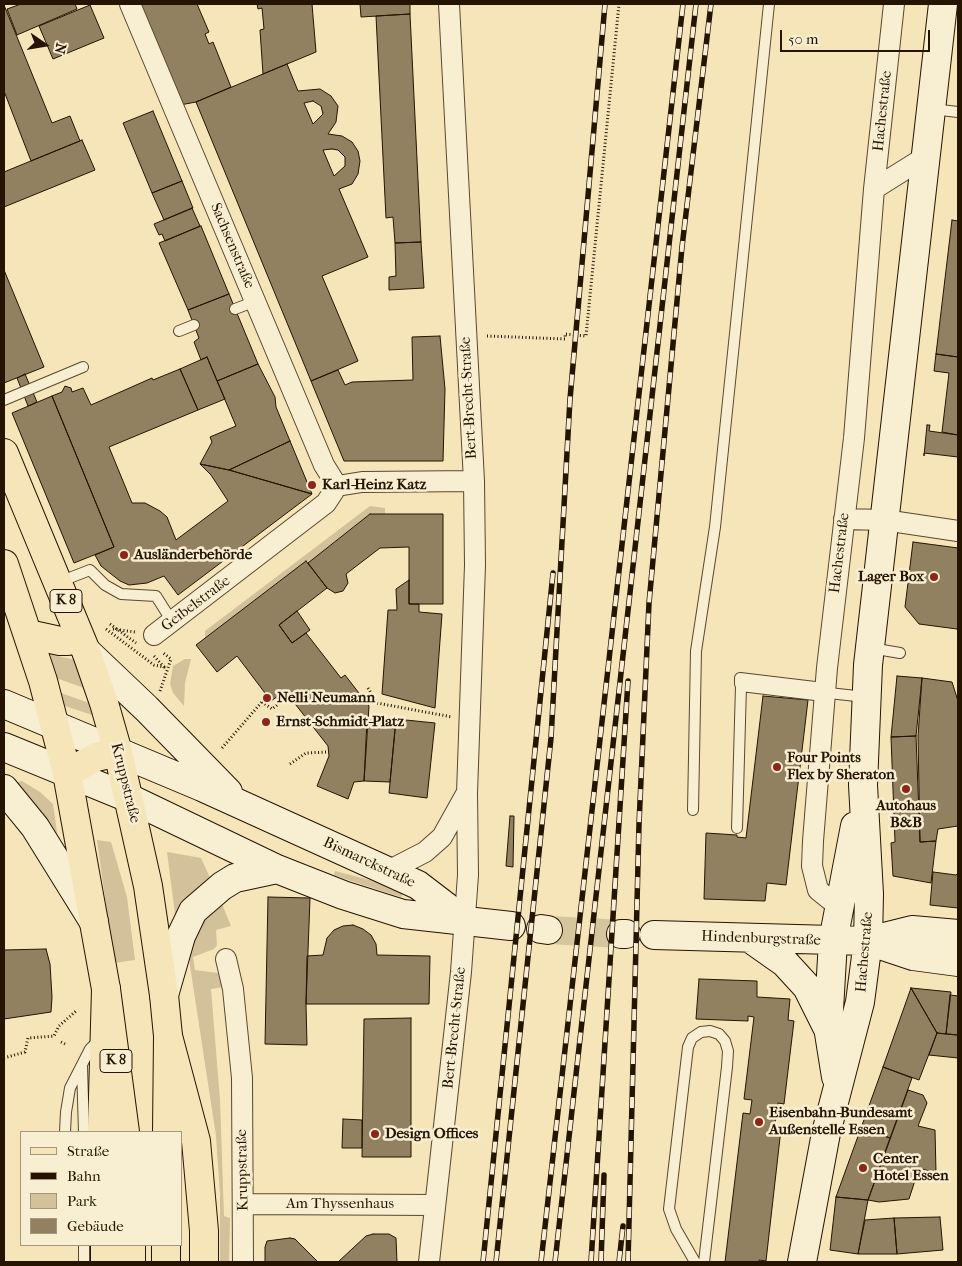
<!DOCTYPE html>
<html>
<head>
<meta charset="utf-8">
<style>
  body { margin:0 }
  #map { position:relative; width:962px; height:1266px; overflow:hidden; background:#f5e5b9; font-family:"IM FELL French Canon",serif }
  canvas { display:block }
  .frame { position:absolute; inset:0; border:5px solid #251400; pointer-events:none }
  .legend { position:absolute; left:20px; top:1131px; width:162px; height:115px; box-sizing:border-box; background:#f8eed2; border:1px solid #a4977e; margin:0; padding:6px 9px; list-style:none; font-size:15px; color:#251400 }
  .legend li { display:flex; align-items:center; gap:10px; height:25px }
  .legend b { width:25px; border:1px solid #a4977e }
  .north { position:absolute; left:20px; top:20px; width:50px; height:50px; -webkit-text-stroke:4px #f8eed2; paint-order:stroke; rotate:103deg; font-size:14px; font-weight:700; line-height:20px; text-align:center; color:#251400 }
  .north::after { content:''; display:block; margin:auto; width:18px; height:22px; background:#251400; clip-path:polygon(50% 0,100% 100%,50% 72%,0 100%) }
  .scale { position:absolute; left:780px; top:30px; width:150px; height:22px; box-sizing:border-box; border:2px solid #251400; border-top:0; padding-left:6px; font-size:15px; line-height:18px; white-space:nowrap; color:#251400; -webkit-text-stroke:4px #f8eed2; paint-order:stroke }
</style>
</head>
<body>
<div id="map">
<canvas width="962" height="1266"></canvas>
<div class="frame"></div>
<ul class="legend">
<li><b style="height:6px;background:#f5e5b9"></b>Straße</li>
<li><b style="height:6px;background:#251400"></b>Bahn</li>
<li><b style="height:14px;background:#d2c19a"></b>Park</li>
<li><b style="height:14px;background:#918160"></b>Gebäude</li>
</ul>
<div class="north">N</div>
<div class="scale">50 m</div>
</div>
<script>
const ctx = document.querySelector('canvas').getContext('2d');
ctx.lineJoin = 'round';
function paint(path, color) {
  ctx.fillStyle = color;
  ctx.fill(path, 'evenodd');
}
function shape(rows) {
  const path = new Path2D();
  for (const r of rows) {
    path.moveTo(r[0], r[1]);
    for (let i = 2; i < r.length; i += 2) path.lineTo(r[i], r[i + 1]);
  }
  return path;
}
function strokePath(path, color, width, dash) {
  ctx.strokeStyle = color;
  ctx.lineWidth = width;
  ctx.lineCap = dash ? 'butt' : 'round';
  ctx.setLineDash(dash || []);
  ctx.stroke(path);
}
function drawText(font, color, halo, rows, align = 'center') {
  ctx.font = font + ' "IM FELL French Canon",serif';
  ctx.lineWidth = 5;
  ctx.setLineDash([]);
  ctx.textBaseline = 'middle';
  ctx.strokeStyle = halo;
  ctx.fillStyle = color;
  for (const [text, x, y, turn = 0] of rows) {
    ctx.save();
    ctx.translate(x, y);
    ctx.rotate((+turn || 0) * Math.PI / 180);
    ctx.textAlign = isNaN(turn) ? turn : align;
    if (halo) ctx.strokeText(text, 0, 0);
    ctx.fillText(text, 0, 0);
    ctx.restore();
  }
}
const green = shape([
  [370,506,385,508,385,514,370,514,308,563,306,561,205,638,205,631],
  [49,650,61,657,77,660,87,689,56,678],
  [185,659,191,659,185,683,184,706,173,693,170,684,173,666],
  [61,693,92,704,95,716,65,706],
  [22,781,40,792,53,804,59,846,16,785,17,782],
  [97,840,111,842,127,897,135,960,114,963],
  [167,852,201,858,212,882,176,922],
  [335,871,385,884,403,893,401,897,342,878,334,875],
  [220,899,231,926,216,930,217,945,214,949,193,957,195,970,218,973,224,979,224,987,211,989,220,1100,224,1216,230,1218,229,1262,220,1262,220,1195,216,1136,189,959,191,943,210,906]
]);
const building = shape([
  [21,4,75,4,77,9,17,35,7,9,21,4],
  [139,4,197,4,209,32,205,34,209,44,213,42,231,87,196,102,180,105,139,4],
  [257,4,312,4,316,52,263,74,260,30,264,29,262,8,258,9,257,4],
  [360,4,410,4,410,14,361,17,360,4],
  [4,5,52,123,70,116,80,141,31,161,4,91,4,5],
  [90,5,104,38,53,59,39,26,90,5],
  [410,14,421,242,395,243,393,217,386,218,376,16,410,14],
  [287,64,298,91,320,89,331,96,338,106,336,122,328,134,342,136,352,142,358,151,360,161,358,174,352,184,339,189,368,257,322,276,358,361,311,381,196,102,287,64],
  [313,101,321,106,323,114,313,124,304,103,313,101],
  [332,149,338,150,345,157,345,166,334,176,323,150,332,149],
  [153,111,182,181,152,193,123,123,153,111],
  [82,140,95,170,4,207,4,172,82,140],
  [182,181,193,208,164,220,152,193,182,181],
  [192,208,200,226,165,241,162,234,159,235,154,224,192,208],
  [952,220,958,221,958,357,936,354,952,220],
  [201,226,229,294,188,310,159,243,201,226],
  [421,242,424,288,389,290,389,277,396,276,395,243,421,242],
  [4,270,44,367,4,383,4,270],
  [229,294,258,364,217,381,207,357,201,360,194,342,199,338,188,310,229,294],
  [440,336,445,389,443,461,344,461,311,381,338,370,345,385,352,382,413,380,412,337,440,336],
  [936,354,958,357,958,435,942,432,949,373,934,371,936,354],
  [207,357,225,399,198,410,180,369,207,357],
  [258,364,275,397,276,407,290,441,229,470,200,464,212,442,210,437,236,426,217,381,258,364],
  [180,369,198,410,109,447,132,503,145,503,160,511,167,517,176,540,228,501,211,475,200,464,229,470,312,494,178,595,164,576,147,583,129,585,120,581,101,566,95,555,114,547,52,396,62,392,65,386,71,388,72,392,83,388,91,405,152,378,153,380,180,369],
  [25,374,37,402,28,406,17,378,25,374],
  [52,396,114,547,74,563,12,413,52,396],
  [927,425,930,425,929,431,958,435,958,457,924,453,924,456,927,425],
  [290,441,312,494,229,470,290,441],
  [370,514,443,514,443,604,409,604,409,547,380,548,346,574,348,583,343,591,335,593,327,588,308,563,370,514],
  [913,542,958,548,958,632,957,629,919,624,905,607,913,542],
  [306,561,327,588,279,625,292,643,306,633,341,678,345,675,369,706,364,781,354,782,348,799,317,786,329,756,328,746,285,691,271,701,237,656,217,672,196,645,306,561],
  [409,580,409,604,419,604,419,612,442,614,435,708,382,694,388,610,397,610,396,589,409,580],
  [297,611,310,630,292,643,279,625,297,611],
  [897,676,922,678,916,736,891,737,897,676],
  [922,678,952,682,958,701,958,826,938,829,936,841,920,842,918,736,922,678],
  [763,696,808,700,786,885,767,883,765,901,704,899,706,833,737,835,737,837,746,838,763,696],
  [396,719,435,723,427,798,389,793,396,719],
  [367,720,396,720,390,782,364,781,367,720],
  [916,736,920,842,936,841,931,883,893,876,891,843,895,842,891,737,916,736],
  [510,816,514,816,513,867,506,866,510,816],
  [933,872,956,875,958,873,958,908,930,905,933,872],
  [268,897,310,898,306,1004,307,1045,265,1044,268,897],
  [353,925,363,929,371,935,376,944,377,955,430,956,429,1004,306,1004,307,956,323,955,327,938,334,930,343,926,353,925],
  [46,949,50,964,52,997,51,1012,4,1019,4,950,46,949],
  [699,979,757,981,757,997,790,999,788,1020,794,1021,784,1104,778,1103,774,1129,781,1129,766,1261,759,1260,759,1262,725,1262,743,1113,750,1114,752,1100,744,1099,754,1017,748,1016,748,1021,696,1019,699,979],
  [911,988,937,1033,919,1080,883,1067,911,988],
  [911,988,951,992,946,1034,937,1033,911,988],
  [950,995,958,996,958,1035,946,1034,950,995],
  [411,1018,411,1157,362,1157,364,1019,411,1018],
  [937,1033,958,1035,958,1058,929,1055,937,1033],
  [883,1067,912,1078,890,1138,861,1128,883,1067],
  [908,1090,923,1095,927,1103,918,1126,935,1130,936,1173,919,1168,909,1199,879,1202,868,1200,908,1090],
  [343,1119,362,1120,362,1148,342,1148,343,1119],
  [861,1128,890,1138,868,1200,836,1197,861,1128],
  [836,1197,868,1200,858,1254,830,1250,836,1197],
  [940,1217,943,1250,897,1254,894,1218,940,1217],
  [894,1218,897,1254,858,1254,865,1220,894,1218],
  [373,1234,389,1234,396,1238,397,1262,338,1262,366,1236,373,1234],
  [290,1238,295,1239,318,1262,265,1262,265,1247,267,1241,290,1238]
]);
const secondaryTunnel = shape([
  [548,930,621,934]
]);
const path = shape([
  [487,336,565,339,565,334,586,336,619,4],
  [110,624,136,643],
  [106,629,154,665,164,667,153,655],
  [113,629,135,632],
  [368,688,377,703,452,717],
  [160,691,171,659,162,652],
  [262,702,272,709,281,702,276,697],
  [222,748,267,696],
  [290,764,306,753,327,752],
  [61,1042,65,1044],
  [4,1058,25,1052,28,1038,54,1036,59,1026,76,1011]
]);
const lane = shape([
  [932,109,958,112],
  [235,309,256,301],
  [179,331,194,325],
  [4,400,83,367],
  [59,582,90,570,105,585,121,594,156,596,173,623],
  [871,648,900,653],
  [740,684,740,678,815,687,820,692,865,697],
  [693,810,696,651,715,527,769,4],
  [737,828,741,686,815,695,820,692],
  [82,1067,84,1132],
  [65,1132,66,1112,70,1088,90,1049,99,1040],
  [84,1262,84,1245],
  [695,1262,676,1229,669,1209,688,1047,692,1038,701,1032,710,1031,719,1034,725,1041,728,1051,727,1067,704,1262]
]);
const street = shape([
  [130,4,324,465,337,486],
  [874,189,894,4],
  [844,519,884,520,958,531],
  [154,635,326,503,337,486,362,482,474,481],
  [388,871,425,852,442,837,466,794],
  [839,907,818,890,812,866,813,841,827,668,854,438,874,189,925,157],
  [226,959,233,989,242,1078,243,1262],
  [244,1204,435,1205],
  [429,1262,461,972,468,875,467,793,475,565,474,481,449,4]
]);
const secondary = shape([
  [86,651,146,708,228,792],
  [4,704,202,787,418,885,465,921],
  [4,747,129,798,277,869,343,895,403,914,511,926],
  [4,789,35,827,94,922],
  [541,929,548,930],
  [621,934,626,934],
  [654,935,868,941,912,930,958,934],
  [751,939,785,963,807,987,827,1027],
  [868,941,913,956,958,962],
  [164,995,181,936,193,911,222,886,235,878,277,869],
  [836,1077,828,1027,833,941,855,826],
  [802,1262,826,1133,860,1002,868,941,869,894,863,785,868,665,943,4]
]);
const primary = shape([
  [4,453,86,651,104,703,118,752,148,886,164,995,168,1036,167,1132],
  [4,564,43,681,67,773,106,989,125,1132],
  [28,634,60,641,68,641,79,635],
  [67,773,96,757,118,752],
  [131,1245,131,1262],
  [166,1262,166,1245]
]);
const highway = shape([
  [168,1036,196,1141,204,1231,204,1262],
  [102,1132,106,989],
  [105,1245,105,1262]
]);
const rail = shape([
  [483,1262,553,573],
  [496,1262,551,738,570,399,605,4],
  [541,1262,683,4],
  [555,1262,696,4],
  [591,1262,628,681],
  [601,1262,604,1175],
  [619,1262,623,1226],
  [628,1262,639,824,649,603,682,247,711,4]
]);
const markers = [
  [312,485,5,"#8f2418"],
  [124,555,5,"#8f2418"],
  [934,577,5,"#8f2418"],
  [267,698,5,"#8f2418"],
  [266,722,5,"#8f2418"],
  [777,767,5,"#8f2418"],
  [906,789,5,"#8f2418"],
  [759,1122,5,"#8f2418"],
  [375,1134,5,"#8f2418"],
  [863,1168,5,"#8f2418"]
];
const shields = [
  [66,601,32],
  [116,1061,32]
];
const shieldNames = [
  ["K 8",66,601],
  ["K 8",116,1061]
];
const streetNames = [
  ["Hachestraße",883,111,-84],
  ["Sachsenstraße",232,246,67],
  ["Bert-Brecht-Straße",469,398,-93],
  ["Hachestraße",840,553,-83],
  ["Geibelstraße",196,604,-37],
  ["Kruppstraße",125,783,76],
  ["Bismarckstraße",369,863,25],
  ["Hindenburgstraße",761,939,2],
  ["Hachestraße",865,952,-85],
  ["Bert-Brecht-Straße",455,1028,-84],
  ["Kruppstraße",243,1170,-91],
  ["Am Thyssenhaus",340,1204]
];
const poiNames = [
  ["Karl-Heinz Katz",322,485],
  ["Ausländerbehörde",134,555],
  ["Lager Box",924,577,"right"],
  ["Nelli Neumann",277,698],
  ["Ernst-Schmidt-Platz",276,722],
  ["Four Points",787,758],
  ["Flex by Sheraton",787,775],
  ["Autohaus",906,806,"center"],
  ["B&B",906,823,"center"],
  ["Eisenbahn-Bundesamt",769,1113],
  ["Außenstelle Essen",769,1130],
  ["Design Offices",385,1134],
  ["Center",873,1159],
  ["Hotel Essen",873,1176]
];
paint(green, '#d2c19a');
paint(building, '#918160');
strokePath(building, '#251400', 1);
strokePath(secondaryTunnel, '#d6c69d', 28, [28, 14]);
strokePath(lane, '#59482e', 12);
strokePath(street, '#59482e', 22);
strokePath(secondary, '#251400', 30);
strokePath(primary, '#251400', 30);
strokePath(highway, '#251400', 30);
strokePath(path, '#251400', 3, [1, 2.5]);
strokePath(lane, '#f8eed2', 10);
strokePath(street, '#f8eed2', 20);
strokePath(secondary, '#f8eed2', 28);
strokePath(primary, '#f5e5b9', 28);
strokePath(highway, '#f5e5b9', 28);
strokePath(rail, '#251400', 5.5);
strokePath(rail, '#f8eed2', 4, [11]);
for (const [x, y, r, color] of markers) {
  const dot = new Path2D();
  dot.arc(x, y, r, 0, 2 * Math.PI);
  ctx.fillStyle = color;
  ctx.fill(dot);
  strokePath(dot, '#f8eed2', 2);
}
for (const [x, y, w] of shields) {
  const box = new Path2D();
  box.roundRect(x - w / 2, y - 11.5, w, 23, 4);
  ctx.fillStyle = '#f8eed2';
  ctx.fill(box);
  strokePath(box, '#251400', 1);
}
drawText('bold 14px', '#251400', null, shieldNames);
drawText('15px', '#251400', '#f8eed2', streetNames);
drawText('bold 15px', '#251400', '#f8eed2', poiNames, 'left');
</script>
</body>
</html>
